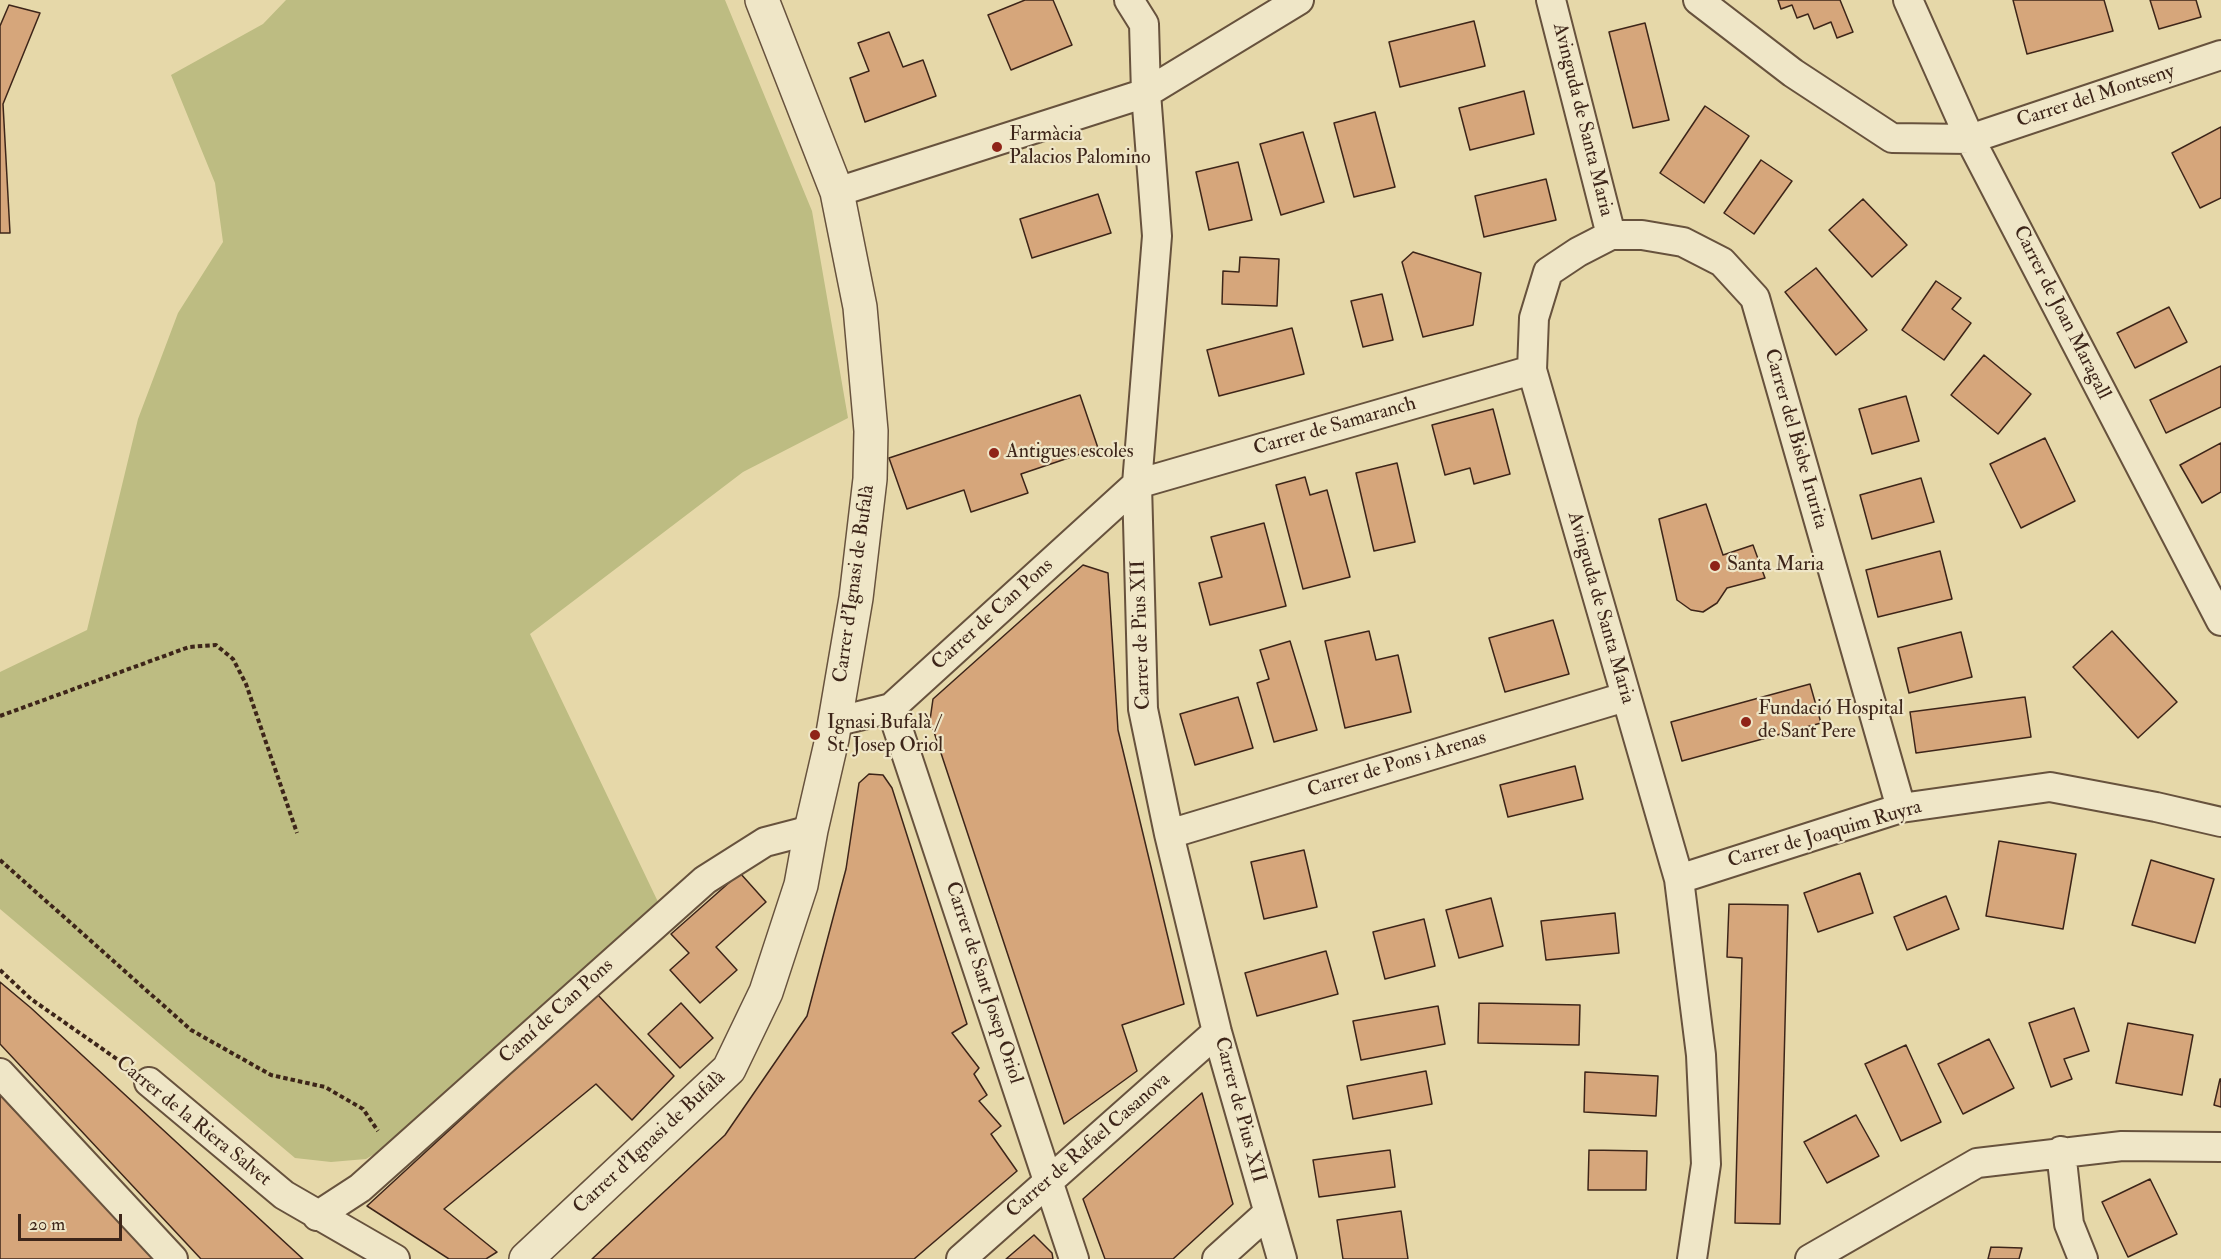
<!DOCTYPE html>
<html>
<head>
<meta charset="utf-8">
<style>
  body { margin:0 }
  #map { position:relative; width:2221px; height:1259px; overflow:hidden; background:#e6d8a9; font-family:"IM FELL Double Pica",serif }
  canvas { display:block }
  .scale { position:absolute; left:18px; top:1214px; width:104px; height:27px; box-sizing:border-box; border:3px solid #3d2519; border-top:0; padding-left:8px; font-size:18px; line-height:21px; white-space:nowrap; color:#3d2519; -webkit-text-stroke:4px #efe6c7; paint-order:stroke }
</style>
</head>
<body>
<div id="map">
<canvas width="2221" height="1259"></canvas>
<div class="scale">20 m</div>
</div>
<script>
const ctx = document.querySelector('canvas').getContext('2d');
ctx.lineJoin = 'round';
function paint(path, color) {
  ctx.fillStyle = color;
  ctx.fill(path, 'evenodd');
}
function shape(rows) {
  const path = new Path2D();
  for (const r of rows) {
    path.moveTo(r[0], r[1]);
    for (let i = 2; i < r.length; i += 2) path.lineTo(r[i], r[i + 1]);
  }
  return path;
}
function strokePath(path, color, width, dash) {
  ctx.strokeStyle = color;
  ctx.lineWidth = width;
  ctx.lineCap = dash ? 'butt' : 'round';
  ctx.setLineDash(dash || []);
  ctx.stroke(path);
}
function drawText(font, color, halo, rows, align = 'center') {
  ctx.font = font + ' "IM FELL Double Pica",serif';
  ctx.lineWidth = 4.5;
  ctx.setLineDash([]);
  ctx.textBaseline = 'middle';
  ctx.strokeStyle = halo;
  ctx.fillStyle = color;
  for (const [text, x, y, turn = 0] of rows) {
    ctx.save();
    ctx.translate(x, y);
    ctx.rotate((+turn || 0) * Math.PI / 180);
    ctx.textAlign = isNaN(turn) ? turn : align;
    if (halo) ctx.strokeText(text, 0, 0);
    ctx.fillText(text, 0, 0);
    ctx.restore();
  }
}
const green = shape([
  [286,0,725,0,812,211,848,418,743,472,530,634,659,904,410,1132,366,1159,331,1162,295,1158,0,909,0,672,87,630,138,419,178,313,223,242,215,183,171,75,263,24]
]);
const building = shape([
  [1025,0,1053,0,1072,45,1011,70,988,15,1025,0],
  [1778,0,1840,0,1853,32,1837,38,1831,22,1814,29,1808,14,1797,18,1792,5,1781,9,1778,0],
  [2013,0,2104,0,2113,31,2027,54,2013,0],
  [2150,0,2196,0,2201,17,2159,29,2150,0],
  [9,5,40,13,3,104,10,233,0,233,0,26,9,5],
  [1474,21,1485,66,1400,87,1389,42,1474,21],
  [1645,23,1669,120,1633,128,1609,32,1645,23],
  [889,32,903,67,923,60,936,96,865,122,850,78,869,71,858,43,889,32],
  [1524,91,1534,134,1470,150,1459,108,1524,91],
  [1705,106,1749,136,1704,203,1660,173,1705,106],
  [1375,112,1395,187,1354,197,1334,123,1375,112],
  [2221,127,2221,198,2200,208,2172,153,2221,127],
  [1303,132,1324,202,1281,215,1260,144,1303,132],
  [1761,160,1792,181,1754,234,1724,213,1761,160],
  [1238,162,1252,220,1209,230,1196,172,1238,162],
  [1546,179,1556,220,1484,237,1475,196,1546,179],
  [1098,194,1111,233,1032,258,1020,219,1098,194],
  [1863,199,1907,245,1872,277,1829,230,1863,199],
  [1413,252,1481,273,1473,325,1423,337,1402,262,1413,252],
  [1240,257,1279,259,1277,306,1222,304,1223,271,1239,272,1240,257],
  [1816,268,1867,330,1836,355,1785,292,1816,268],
  [1936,281,1961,298,1952,309,1971,323,1944,360,1902,330,1936,281],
  [1382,294,1393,340,1363,347,1351,301,1382,294],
  [2169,307,2187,342,2135,368,2117,333,2169,307],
  [1292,328,1304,374,1219,396,1207,350,1292,328],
  [1984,355,2031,394,1998,434,1951,395,1984,355],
  [2221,366,2221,407,2166,433,2150,400,2221,366],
  [1080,395,1098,448,1021,474,1028,493,971,512,964,490,907,509,889,458,1080,395],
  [1906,396,1919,441,1872,454,1859,409,1906,396],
  [1493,409,1510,474,1474,484,1470,468,1445,475,1432,425,1493,409],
  [2045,438,2075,501,2021,528,1990,464,2045,438],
  [2221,443,2221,492,2202,503,2180,465,2221,443],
  [1397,463,1415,542,1374,551,1356,473,1397,463],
  [1305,477,1310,495,1327,490,1350,577,1303,589,1276,485,1305,477],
  [1921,478,1934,522,1872,539,1860,495,1921,478],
  [1706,504,1723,555,1753,545,1765,578,1727,588,1717,603,1703,612,1691,610,1677,600,1659,519,1706,504],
  [1264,523,1286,606,1210,625,1199,583,1222,577,1211,537,1264,523],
  [1940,551,1952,599,1878,617,1866,570,1940,551],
  [1083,565,1108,573,1118,730,1184,1004,1122,1025,1137,1071,1064,1124,930,720,933,699,1083,565],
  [1553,620,1569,674,1505,692,1489,638,1553,620],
  [1369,631,1376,660,1398,655,1411,712,1345,728,1325,641,1369,631],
  [2112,631,2177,702,2138,738,2073,667,2112,631],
  [1961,632,1972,677,1909,693,1898,648,1961,632],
  [1290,641,1317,730,1274,742,1257,683,1269,679,1260,650,1290,641],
  [1810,684,1821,723,1682,761,1671,722,1810,684],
  [1238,697,1253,748,1195,765,1180,714,1238,697],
  [2025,697,2031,737,1916,753,1910,712,2025,697],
  [1575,766,1583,799,1508,817,1500,785,1575,766],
  [869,774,883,775,892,788,967,1024,952,1033,979,1068,974,1074,987,1095,979,1101,1001,1126,991,1134,1017,1171,914,1259,592,1259,725,1135,807,1016,846,869,859,783,869,774],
  [1999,841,2076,854,2063,929,1986,916,1999,841],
  [1304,850,1317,907,1264,919,1251,862,1304,850],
  [2151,860,2214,879,2195,943,2132,925,2151,860],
  [740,873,766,902,716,947,737,970,700,1003,670,970,689,953,671,934,740,873],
  [1860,873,1873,913,1818,932,1804,893,1860,873],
  [1946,896,1959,929,1907,950,1894,917,1946,896],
  [1491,898,1503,946,1459,958,1446,910,1491,898],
  [1729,904,1788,905,1780,1224,1735,1223,1742,958,1727,957,1729,904],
  [1615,913,1619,953,1546,960,1541,921,1615,913],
  [1424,919,1435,966,1385,979,1373,932,1424,919],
  [1326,951,1338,994,1257,1016,1245,973,1326,951],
  [0,982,31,1008,303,1259,201,1259,0,1044,0,982],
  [597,994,674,1076,632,1120,596,1084,444,1209,497,1252,486,1259,449,1259,367,1206,597,994],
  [681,1003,713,1038,680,1068,648,1034,681,1003],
  [1479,1003,1580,1005,1579,1045,1478,1043,1479,1003],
  [1438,1006,1445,1044,1361,1060,1353,1021,1438,1006],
  [2074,1008,2089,1051,2064,1059,2072,1079,2051,1087,2029,1023,2074,1008],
  [2128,1023,2193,1035,2182,1095,2116,1083,2128,1023],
  [1989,1039,2014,1088,1963,1114,1938,1064,1989,1039],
  [1906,1045,1941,1122,1901,1141,1865,1064,1906,1045],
  [1426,1071,1432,1104,1353,1119,1347,1086,1426,1071],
  [1585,1072,1658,1076,1656,1116,1584,1112,1585,1072],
  [2220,1079,2221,1079,2221,1107,2214,1105,2220,1079],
  [1202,1093,1233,1204,1173,1259,1105,1259,1083,1199,1202,1093],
  [0,1095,106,1208,154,1259,0,1259,0,1095],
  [1856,1115,1879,1156,1827,1183,1804,1142,1856,1115],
  [1390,1150,1395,1187,1319,1197,1313,1160,1390,1150],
  [1589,1150,1647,1151,1646,1190,1588,1190,1589,1150],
  [2150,1179,2177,1234,2128,1257,2102,1202,2150,1179],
  [1401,1211,1408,1259,1343,1259,1337,1220,1401,1211],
  [1034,1235,1052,1253,1053,1259,1006,1259,1034,1235],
  [1991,1247,2022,1248,2019,1259,1988,1259,1991,1247]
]);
const path = shape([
  [0,716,189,647,216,645,233,659,246,684,297,833],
  [0,860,191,1030,271,1075,325,1087,363,1109,378,1131],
  [0,970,31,999,124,1064]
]);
const minor = shape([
  [1129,0,1144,24,1146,93,1157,236,1137,484,1143,709,1169,834,1217,1032,1282,1259],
  [1551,0,1611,235,1578,252,1548,272,1534,318,1532,370,1679,879,1701,1055,1706,1164,1692,1259],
  [1698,0,1793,73,1892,138,1970,139,2221,55],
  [1908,0,1970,139,2221,621],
  [837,192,1146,93,1299,0],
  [1611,235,1642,235,1683,242,1722,262,1755,298,1901,808],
  [891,708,1074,1259],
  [835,722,891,708,1137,484,1532,370],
  [1169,834,1625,697],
  [1679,879,1901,808,2050,787,2156,807,2221,822],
  [0,1073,173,1259],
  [149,1082,284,1195,395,1259],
  [2061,1151,2069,1224,2083,1259],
  [317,1216,360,1188,705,880,765,842,811,830],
  [961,1259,1217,1032],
  [1217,1259,1268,1213],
  [1810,1259,1977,1163,2122,1146,2221,1147]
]);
const tertiary = shape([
  [526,1259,729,1069,766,992,801,885,811,830,832,739,856,598,870,479,871,431,860,307,837,192,762,0]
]);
const markers = [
  [997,147,6,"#8f2418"],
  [994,453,6,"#8f2418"],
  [1715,566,6,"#8f2418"],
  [1746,722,6,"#8f2418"],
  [815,735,6,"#8f2418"]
];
const streetNames = [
  ["Carrer del Montseny",2096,97,-18],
  ["Avinguda de Santa Maria",1582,120,76],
  ["Carrer de Joan Maragall",2061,313,63],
  ["Carrer de Samaranch",1335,427,-16],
  ["Carrer del Bisbe Irurita",1795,439,74],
  ["Carrer d'Ignasi de Bufalà",855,584,-82],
  ["Avinguda de Santa Maria",1600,608,74],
  ["Carrer de Can Pons",993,615,-42],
  ["Carrer de Pius XII",1142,635,-92],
  ["Carrer de Pons i Arenas",1397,765,-17],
  ["Carrer de Joaquim Ruyra",1825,835,-16],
  ["Carrer de Sant Josep Oriol",983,983,72],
  ["Camí de Can Pons",557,1012,-42],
  ["Carrer de Pius XII",1239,1110,75],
  ["Carrer de la Riera Salvet",193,1122,39],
  ["Carrer d'Ignasi de Bufalà",650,1143,-43],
  ["Carrer de Rafael Casanova",1089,1146,-41]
];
const poiNames = [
  ["Farmàcia",1009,136],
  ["Palacios Palomino",1009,159],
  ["Antigues escoles",1006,453],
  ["Santa Maria",1727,566],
  ["Fundació Hospital",1758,710],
  ["de Sant Pere",1758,733],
  ["Ignasi Bufalà /",827,724],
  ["St. Josep Oriol",827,747]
];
paint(green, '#bdbc82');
paint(building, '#d6a67b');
strokePath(building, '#3d2519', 1.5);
strokePath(minor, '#67523d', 32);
strokePath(tertiary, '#67523d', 36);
strokePath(path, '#3d2519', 4, [4.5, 3]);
strokePath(minor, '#efe6c7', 28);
strokePath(tertiary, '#efe6c7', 33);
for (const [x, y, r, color] of markers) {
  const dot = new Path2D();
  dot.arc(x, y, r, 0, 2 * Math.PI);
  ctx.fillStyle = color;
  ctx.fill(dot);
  strokePath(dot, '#efe6c7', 2);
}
drawText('20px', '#3d2519', '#efe6c7', streetNames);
drawText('20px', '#3d2519', '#efe6c7', poiNames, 'left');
</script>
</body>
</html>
